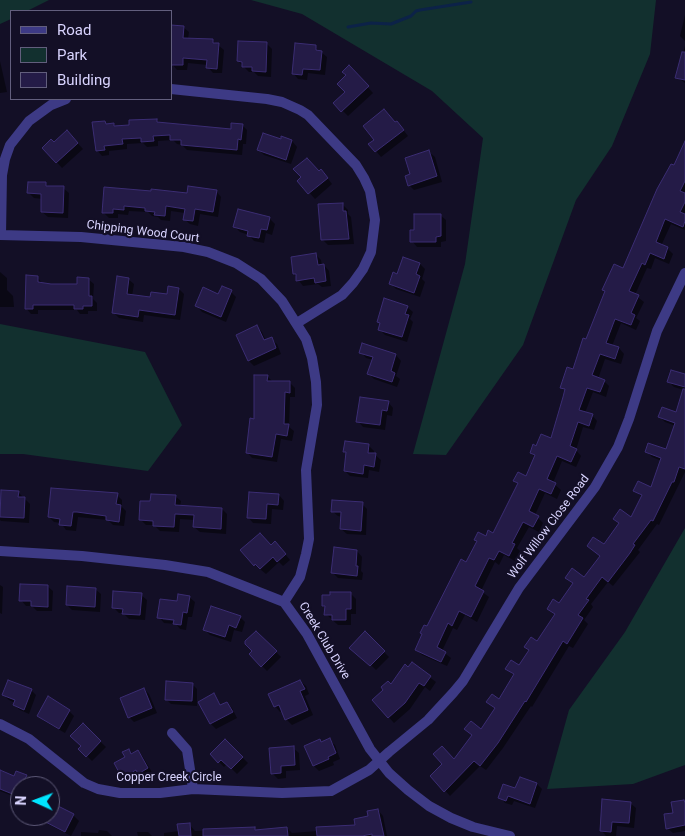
<!DOCTYPE html>
<html>
<head>
<meta charset="utf-8">
<style>
  body { margin:0 }
  #map { position:relative; width:685px; height:836px; overflow:hidden; background:#130f26; font-family:Roboto,sans-serif }
  canvas { display:block }
  .legend { position:absolute; left:10px; top:10px; width:162px; height:90px; box-sizing:border-box; background:#130f26; border:1px solid #625e7d; margin:0; padding:6px 9px; list-style:none; font-size:15px; color:#d9d4ff }
  .legend li { display:flex; align-items:center; gap:10px; height:25px }
  .legend b { width:25px; border:1px solid #625e7d }
  .north { position:absolute; left:10px; top:776px; width:50px; height:50px; box-sizing:border-box; background:#130f26; border:1px solid #625e7d; border-radius:50%; rotate:272deg; font-size:14px; font-weight:700; line-height:20px; text-align:center; color:#d9d4ff }
  .north::after { content:''; display:block; margin:auto; width:18px; height:22px; background:#00e5ff; clip-path:polygon(50% 0,100% 100%,50% 72%,0 100%) }
</style>
</head>
<body>
<div id="map">
<canvas width="685" height="836"></canvas>
<ul class="legend">
<li><b style="height:6px;background:#3d3a85"></b>Road</li>
<li><b style="height:14px;background:#12302f"></b>Park</li>
<li><b style="height:14px;background:#241b47"></b>Building</li>
</ul>
<div class="north">N</div>
</div>
<script>
const ctx = document.querySelector('canvas').getContext('2d');
ctx.lineJoin = 'round';
function paint(path, color) {
  ctx.fillStyle = color;
  ctx.fill(path, 'evenodd');
}
function shape(rows) {
  const path = new Path2D();
  for (const r of rows) {
    path.moveTo(r[0], r[1]);
    for (let i = 2; i < r.length; i += 2) path.lineTo(r[i], r[i + 1]);
  }
  return path;
}
function strokePath(path, color, width, dash) {
  ctx.strokeStyle = color;
  ctx.lineWidth = width;
  ctx.lineCap = dash ? 'butt' : 'round';
  ctx.setLineDash(dash || []);
  ctx.stroke(path);
}
function drawText(font, color, halo, rows, align = 'center') {
  ctx.font = font + ' Roboto,sans-serif';
  ctx.lineWidth = 4.5;
  ctx.setLineDash([]);
  ctx.textBaseline = 'middle';
  ctx.strokeStyle = halo;
  ctx.fillStyle = color;
  for (const [text, x, y, turn = 0] of rows) {
    ctx.save();
    ctx.translate(x, y);
    ctx.rotate((+turn || 0) * Math.PI / 180);
    ctx.textAlign = isNaN(turn) ? turn : align;
    if (halo) ctx.strokeText(text, 0, 0);
    ctx.fillText(text, 0, 0);
    ctx.restore();
  }
}
const green = shape([
  [0,0,49,0,27,11,11,11,11,19,0,24],
  [251,0,656,0,650,54,612,146,576,200,523,345,446,455,413,454,465,264,483,138,432,91,302,14],
  [0,324,145,352,182,425,148,471,23,454,0,454],
  [685,528,685,765,633,784,547,789,569,710,625,632]
]);
const shadow = shape([
  [685,15,685,41,680,36],
  [183,27,189,32,188,39,213,41,224,50,222,73,213,73,208,67,208,65,188,63,187,70,177,70,172,64],
  [267,44,272,49,271,77,258,76,254,72,249,72,238,61],
  [685,46,685,83,677,77],
  [315,47,327,57,325,75,308,73,307,80,298,79,293,73],
  [0,61,7,92,0,93],
  [349,67,373,93,348,116,335,103,347,92],
  [157,120,160,123,232,130,242,125,247,130,246,144,243,144,242,155,187,150,182,145,177,144,173,140,158,141,158,146,147,147,143,143,127,144,127,149,109,151,109,155,102,156,97,150,105,122,107,125,114,124,117,127],
  [397,122,408,136,381,157,370,144],
  [72,137,83,149,62,168,44,148],
  [281,141,292,141,297,147,291,164,264,155,259,150],
  [685,144,685,230,671,224,661,246,668,249,673,254,669,264,655,258,651,269,647,268,635,295,644,302,636,318,640,321,636,330,621,323,612,346,619,348,624,354,621,364,605,359,598,379,604,381,609,386,606,397,593,392,585,413,592,415,597,421,594,430,583,427,576,450,581,456,576,467,562,461,553,483,561,490,557,499,545,493,535,515,543,523,539,532,529,527,517,548,520,551,515,561,504,555,499,565,495,562,481,591,489,597,477,622,465,615,457,630,453,628,442,651,451,658,447,666,422,655,416,649,427,628,467,564,478,542,476,540,494,534,519,485,515,480,527,478,535,457,531,453,537,447,551,440,566,391,562,387,574,370,587,341,606,292,604,290,624,269],
  [429,152,435,157,442,182,414,190,409,185,411,175],
  [326,176,332,184,315,199,299,181],
  [46,184,49,187,63,188,69,193,68,218,48,217,42,212,43,199,34,198,29,193],
  [105,188,188,194,216,191,221,197,218,217,200,214,198,226,190,224,184,219,185,213,171,211,170,221,161,220,158,217,152,216,148,212,129,211,128,215,118,214,118,218,109,218,103,212],
  [343,205,348,210,348,214,351,217,354,244,328,245,323,240],
  [440,215,446,220,446,241,441,242,441,247,417,247,412,241],
  [269,218,275,224,272,235,266,233,264,243,254,241,249,235,240,232,235,227],
  [316,255,321,260,322,266,324,265,329,271,331,286,322,287,318,284,303,286,294,274],
  [420,264,425,269,422,279,425,282,420,297,396,289,391,284],
  [0,272,7,278,7,290,13,296,14,307,0,307],
  [37,277,43,284,78,286,88,279,94,284,93,299,97,303,97,311,88,311,88,314,80,314,77,310,38,310,38,314,31,314,26,308],
  [128,279,134,284,132,296,151,298,168,295,179,289,184,294,180,320,144,315,143,322,119,318,114,313],
  [231,292,236,297,226,322,202,312,197,306,219,295],
  [407,307,413,312,410,319,413,322,407,342,385,335,380,330,381,325,378,322],
  [257,327,262,332,266,341,271,339,277,344,281,354,254,366,249,361],
  [363,344,396,355,401,361,396,376,400,379,397,387,374,379,369,374,373,360,366,358,361,352],
  [267,376,273,382,290,383,295,388,295,397,290,397,289,427,294,431,292,441,281,439,277,462,252,458,247,452],
  [685,376,685,472,659,525,657,524,638,550,640,552,613,586,608,582,591,604,593,607,584,620,588,624,573,648,569,646,532,707,531,706,503,748,486,770,480,766,450,796,432,776,454,760,481,731,496,709,488,702,500,700,515,676,507,669,520,667,530,651,526,647,538,643,556,615,549,609,559,604,574,584,567,578,585,579,601,556,588,546,604,546,632,519,642,497,635,490,651,489,662,461,652,457,647,452,667,451,676,426,665,422,660,417,677,414,684,390,674,387,669,382],
  [388,402,393,408,392,416,387,415,385,430,363,427,358,421],
  [369,446,374,451,374,454,381,460,379,472,369,470,368,478,350,476,345,471,347,454,345,451],
  [18,492,30,504,29,523,1,521,0,520,0,505],
  [117,495,122,500,122,507,126,511,124,526,113,525,108,520,78,517,76,531,66,530,61,523,54,522,49,517],
  [279,495,284,501,283,510,272,509,271,524,253,523,248,517],
  [175,496,181,501,180,507,222,509,227,514,226,534,200,532,194,527,195,520,180,519,179,532,160,531,154,525,146,525,140,519,151,502],
  [362,504,367,509,366,535,347,534,341,529,342,517,338,516,332,511],
  [271,546,280,548,290,560,283,566,279,562,266,574,255,565,242,550],
  [357,551,362,557,361,571,363,573,362,580,338,578,332,572],
  [0,585,3,587,2,614,0,613],
  [47,586,53,591,52,611,37,611,32,606,26,606,21,600],
  [95,589,101,594,100,612,72,610,67,605],
  [351,594,356,599,356,614,351,614,351,625,338,625,326,614,326,609,323,606],
  [141,595,147,600,145,620,129,619,123,613,119,613,113,607],
  [189,597,195,602,192,617,188,617,186,630,180,629,176,624,164,623,159,617,178,602],
  [163,617,180,620,180,622,163,620],
  [240,617,245,622,242,632,234,630,231,642,210,635,204,629],
  [256,632,281,657,267,671,250,654,254,651],
  [365,633,389,657,376,670,364,658],
  [412,664,436,682,430,691,425,687,410,709,394,723,374,701],
  [300,681,306,686,309,694,305,696,313,715,292,725,286,719,283,711,280,712,275,706],
  [192,684,197,689,197,706,171,704,166,699],
  [144,689,149,694,157,713,134,722,129,717],
  [31,690,36,695,29,714,20,710,14,705,15,703,9,700,3,695],
  [213,694,222,706,227,703,232,708,237,718,216,729,211,724,199,702],
  [69,711,74,716,65,733,44,721,38,716],
  [83,725,106,747,92,761,80,749,83,746],
  [225,740,248,763,237,774,227,764,224,767,211,754],
  [329,740,335,745,340,759,333,762,334,765,319,771,314,766,322,743],
  [293,748,299,753,300,770,286,771,286,778,278,779,272,773],
  [128,750,133,754,138,751,143,757,153,774,145,779,142,775,128,783,123,777],
  [0,776,26,776,31,782,30,786,20,786,20,799,0,791],
  [520,778,537,784,542,789,535,808,514,801,512,805,505,803,500,797,516,790],
  [630,803,636,808,634,828,617,826,616,836,606,836,601,830],
  [685,803,685,831,673,833,667,828,674,814],
  [50,804,73,815,79,821,71,836,48,824,42,819,44,816,50,816],
  [378,810,383,816,387,836,164,836,164,833,179,831,189,824,195,831,254,828,257,830,287,828,292,833,318,831,357,826],
  [99,830,107,831,112,836,81,836,81,832,98,833],
  [137,832,148,832,152,836,138,836]
]);
const stream = shape([
  [348,27,371,23,391,24,411,16,416,11,420,10,471,2]
]);
const building = shape([
  [171,25,184,26,183,38,213,39,213,43,219,43,217,69,206,68,207,60,183,58,183,65,171,65,171,25],
  [238,41,267,42,266,72,252,71,252,67,242,67,242,62,237,61,238,41],
  [295,43,316,45,316,50,322,51,320,70,303,69,302,75,292,74,295,43],
  [682,52,685,52,685,80,675,78,682,52],
  [349,65,369,86,341,112,333,103,345,92,337,84,346,75,342,72,349,65],
  [384,109,395,122,397,121,404,130,375,152,368,144,374,140,363,126,384,109],
  [157,119,157,122,231,129,231,123,243,124,241,140,238,139,237,150,181,145,181,140,170,140,170,135,153,136,154,141,141,142,141,138,122,139,123,144,104,146,105,150,96,151,92,122,105,121,106,124,114,123,114,126,129,125,129,120,157,119],
  [67,130,78,143,56,163,42,148,51,139,54,142,67,130],
  [263,133,281,139,281,136,292,140,286,160,257,150,263,133],
  [685,141,685,181,680,191,685,193,685,202,680,212,685,214,685,221,683,227,665,219,656,242,668,247,664,259,650,253,645,265,642,263,629,291,639,295,631,313,635,315,631,325,615,319,606,343,619,347,615,359,600,354,592,375,605,380,600,392,587,388,579,410,593,414,589,426,578,422,570,446,577,449,571,462,557,456,547,479,556,483,551,494,539,489,529,511,539,516,533,527,523,522,512,543,515,544,509,556,499,551,494,560,489,558,475,586,484,591,471,617,459,611,452,626,448,623,437,647,446,652,441,662,415,650,422,634,420,633,424,625,427,626,461,559,466,562,477,541,474,540,478,532,486,536,488,530,493,533,518,483,513,481,518,472,526,476,535,455,530,453,533,444,536,446,541,434,551,438,563,397,565,389,560,388,567,367,573,369,583,338,586,339,605,291,602,290,614,264,623,268,657,189,671,164,674,165,685,141],
  [429,150,437,176,408,186,405,176,410,174,405,158,429,150],
  [307,158,319,171,321,169,328,178,308,194,297,181,301,177,293,169,307,158],
  [28,182,46,182,46,186,64,186,63,213,41,212,41,194,27,193,28,182],
  [188,186,217,190,213,212,195,209,193,221,183,220,185,209,166,206,165,216,154,215,155,212,145,211,145,208,124,206,124,210,113,209,113,213,102,213,104,187,151,191,151,189,187,193,188,186],
  [343,203,343,211,346,211,349,239,321,240,318,204,343,203],
  [238,209,270,217,267,230,261,229,259,238,247,236,248,231,233,227,238,209],
  [414,214,441,214,441,236,436,237,436,242,410,242,410,230,414,230,414,214],
  [316,253,318,265,324,264,326,281,315,283,314,278,296,281,296,274,293,274,291,257,316,253],
  [403,257,420,263,416,274,420,276,414,293,389,284,393,272,397,274,403,257],
  [26,275,38,276,38,282,51,284,77,284,77,277,89,278,89,296,92,296,92,306,83,306,83,309,74,309,74,305,33,305,33,309,25,309,26,275],
  [117,276,129,278,127,294,150,297,151,292,167,294,168,286,179,288,175,315,139,310,138,317,112,313,117,276],
  [222,286,232,290,221,317,195,306,203,287,218,294,222,286],
  [384,298,408,306,405,314,409,315,402,337,378,330,380,323,377,322,384,298],
  [257,325,264,340,272,337,276,348,248,361,236,335,257,325],
  [362,343,396,354,391,371,395,373,392,382,367,374,373,357,359,353,362,343],
  [671,370,685,374,685,387,667,382,671,370],
  [254,375,268,375,267,381,290,381,290,393,285,392,284,424,289,424,287,436,276,434,272,457,246,453,250,418,254,419,254,375],
  [683,389,685,389,685,469,679,467,674,482,672,482,653,521,651,520,633,544,635,545,630,553,608,582,602,577,586,599,589,600,578,615,583,618,567,644,563,641,526,702,525,701,498,743,480,766,474,761,444,792,430,776,442,764,433,754,442,746,454,759,472,735,464,729,471,721,481,729,495,708,486,702,492,694,499,699,514,674,505,669,511,660,519,665,529,650,524,647,531,637,537,641,555,614,547,609,553,599,559,603,573,583,565,578,572,568,584,577,600,556,587,546,593,537,604,544,619,523,613,519,620,509,631,517,642,495,633,491,638,481,651,487,661,458,645,452,648,443,666,449,675,423,658,417,662,407,676,412,683,389],
  [360,397,389,401,387,411,382,410,380,425,356,422,360,397],
  [345,441,369,444,368,453,376,453,374,467,364,465,363,474,344,471,346,452,343,452,345,441],
  [51,488,118,493,116,504,121,505,119,522,106,520,106,516,77,512,73,512,71,526,59,525,60,519,48,517,51,488],
  [1,490,19,491,18,497,25,497,24,518,0,517,1,490],
  [249,492,279,494,278,505,267,504,266,519,247,518,249,492],
  [151,494,176,495,175,505,222,508,221,529,193,527,194,515,175,514,174,527,153,526,153,521,139,520,140,501,150,501,151,494],
  [332,500,363,502,361,531,340,529,341,512,331,512,332,500],
  [260,533,271,545,275,541,286,554,277,562,273,557,260,569,255,564,254,566,240,550,260,533],
  [334,547,357,550,356,566,358,566,357,576,331,573,334,547],
  [20,584,48,585,48,607,31,606,31,601,19,601,20,584],
  [67,586,96,588,95,607,66,605,67,586],
  [113,591,142,593,140,615,122,614,123,609,112,608,113,591],
  [330,592,351,592,351,609,346,609,346,620,332,620,332,615,324,615,325,606,322,606,322,595,330,595,330,592],
  [178,594,190,596,187,613,183,612,181,625,173,624,174,620,157,618,160,599,177,601,178,594],
  [211,606,241,616,236,628,229,625,225,637,203,630,211,606],
  [256,631,277,651,261,667,249,654,252,651,245,644,245,641,256,631],
  [365,631,385,651,370,666,349,648,365,631],
  [412,662,431,676,424,686,419,683,405,703,388,718,372,700,383,690,381,687,388,681,391,684,405,664,408,667,412,662],
  [8,680,32,689,24,710,13,705,15,700,2,695,8,680],
  [300,680,305,689,300,691,308,710,285,720,279,705,274,707,268,694,300,680],
  [166,681,193,683,192,701,165,700,166,681],
  [144,688,152,708,128,718,120,698,144,688],
  [214,693,220,705,227,702,233,712,210,724,198,702,214,693],
  [48,696,70,710,59,729,37,716,48,696],
  [83,723,101,741,86,757,78,749,81,746,70,736,83,723],
  [330,738,336,753,328,757,329,759,313,766,304,746,320,739,321,742,330,738],
  [225,739,243,757,231,769,221,760,218,763,210,754,225,739],
  [294,746,295,765,281,766,281,773,271,774,269,748,294,746],
  [129,749,131,754,138,750,148,768,138,774,136,770,122,778,114,763,125,757,122,752,129,749],
  [0,770,14,776,16,771,27,775,22,786,20,786,20,797,0,789,0,770],
  [520,777,537,783,530,804,508,796,506,801,498,798,503,784,515,788,520,777],
  [602,799,631,802,629,823,612,822,611,832,600,831,602,799],
  [684,800,685,803,685,825,666,829,664,814,673,813,671,802,684,800],
  [50,802,74,814,65,832,34,816,50,816,50,802],
  [378,809,384,836,372,836,372,834,362,836,317,836,316,827,355,825,354,819,368,816,367,811,378,809],
  [190,823,191,836,179,836,177,824,190,823],
  [255,827,255,830,287,827,288,836,203,836,203,829,255,827]
]);
const street = shape([
  [171,89,267,99,282,102,300,110,308,115,356,165,364,178,370,191,375,220,371,252,363,269,353,283,342,295,297,323],
  [0,235,81,237,184,247,208,252,236,263,261,279,282,301,306,339,312,358,316,382,317,405,306,470,309,539,306,554,300,577,284,602],
  [1,235,2,175,5,159,10,145,29,121,51,105,66,99],
  [0,551,82,556,165,565,208,572,284,602,307,634,370,749,389,773,408,790,429,806,451,818,473,827,510,836],
  [0,724,29,739,84,783,98,789,120,793,160,793,193,789,282,793,331,791,369,770,389,752,428,720,453,693,463,681,519,588,595,487,618,447,629,419,657,331,685,273],
  [172,733,187,750,193,789]
]);
const streetNames = [
  ["Chipping Wood Court",143,232,7],
  ["Wolf Willow Close Road",549,527,-53],
  ["Creek Club Drive",324,641,59],
  ["Copper Creek Circle",169,778]
];
paint(green, '#12302f');
paint(shadow, '#0007');
strokePath(stream, '#0c2248', 3);
paint(building, '#241b47');
strokePath(building, '#3b2d73', 1);
strokePath(street, '#3d3a85', 10);
drawText('12px', '#d9d4ff', '#130f26', streetNames);
</script>
</body>
</html>
